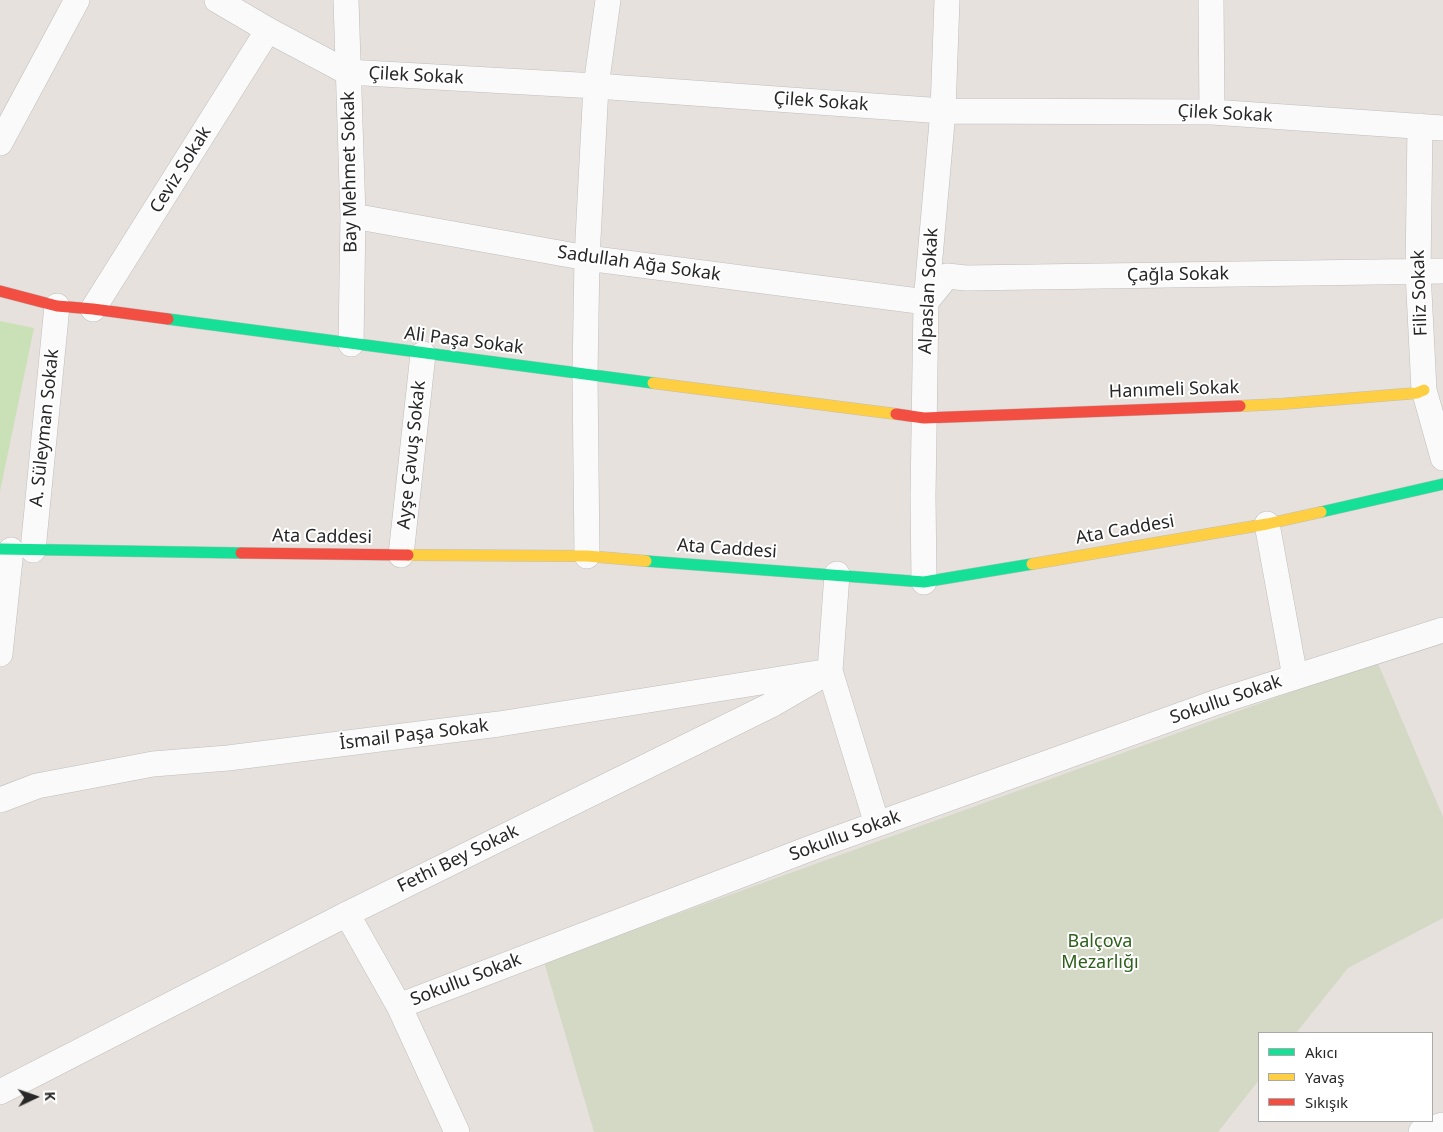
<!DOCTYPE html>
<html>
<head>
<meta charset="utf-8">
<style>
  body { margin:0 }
  #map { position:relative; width:1443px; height:1132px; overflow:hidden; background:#e6e1dc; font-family:"Noto Sans",sans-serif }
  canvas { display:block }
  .legend { position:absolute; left:1258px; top:1032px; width:175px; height:90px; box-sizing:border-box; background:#fff; border:1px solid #a9a9a9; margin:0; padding:6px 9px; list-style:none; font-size:15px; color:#272727 }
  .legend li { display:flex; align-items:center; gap:10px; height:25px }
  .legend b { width:25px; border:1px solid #a9a9a9 }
  .north { position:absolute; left:10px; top:1072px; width:50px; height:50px; -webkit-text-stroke:4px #fff; paint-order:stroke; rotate:87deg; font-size:14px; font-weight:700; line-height:20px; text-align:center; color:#272727 }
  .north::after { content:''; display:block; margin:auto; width:18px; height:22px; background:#272727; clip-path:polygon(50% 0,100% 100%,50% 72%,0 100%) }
</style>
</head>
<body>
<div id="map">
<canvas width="1443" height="1132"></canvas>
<ul class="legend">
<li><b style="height:6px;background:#16e098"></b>Akıcı</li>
<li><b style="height:6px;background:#ffcf43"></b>Yavaş</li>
<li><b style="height:6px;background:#f24e42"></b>Sıkışık</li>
</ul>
<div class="north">K</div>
</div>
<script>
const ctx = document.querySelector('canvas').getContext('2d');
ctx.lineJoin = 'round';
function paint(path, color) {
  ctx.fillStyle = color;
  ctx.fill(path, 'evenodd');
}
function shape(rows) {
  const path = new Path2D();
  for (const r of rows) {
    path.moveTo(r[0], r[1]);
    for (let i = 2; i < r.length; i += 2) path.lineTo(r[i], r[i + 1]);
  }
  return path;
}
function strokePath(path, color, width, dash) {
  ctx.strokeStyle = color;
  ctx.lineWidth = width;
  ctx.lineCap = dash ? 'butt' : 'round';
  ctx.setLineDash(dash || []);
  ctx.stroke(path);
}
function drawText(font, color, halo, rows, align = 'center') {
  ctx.font = font + ' "Noto Sans",sans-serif';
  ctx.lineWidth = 4;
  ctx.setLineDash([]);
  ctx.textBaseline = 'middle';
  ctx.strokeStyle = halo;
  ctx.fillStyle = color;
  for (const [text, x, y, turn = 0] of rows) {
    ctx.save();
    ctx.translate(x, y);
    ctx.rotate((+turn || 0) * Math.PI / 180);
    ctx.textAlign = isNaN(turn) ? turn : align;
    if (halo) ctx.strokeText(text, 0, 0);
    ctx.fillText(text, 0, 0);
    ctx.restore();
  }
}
const green = shape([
  [0,321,34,328,0,491]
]);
const cemetery = shape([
  [1377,661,1443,817,1443,918,1348,968,1296,1033,1259,1033,1259,1080,1218,1132,594,1132,544,962]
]);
const street = shape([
  [217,0,268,30,347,72,596,86,943,111,1212,112,1443,128],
  [346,0,353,216,351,344],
  [1211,0,1212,112],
  [1420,126,1418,272,1424,390,1443,458],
  [0,143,77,0],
  [353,216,587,258,926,302,947,276,966,278,1443,271],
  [93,309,268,30],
  [1267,524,1295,677],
  [33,550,57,306],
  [401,555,423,354],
  [587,556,585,375,587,258,596,86,608,0],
  [924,582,923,496,926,302,943,111,947,0],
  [0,654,11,550],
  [0,800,37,786,153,764,228,758,499,724,830,671,877,824],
  [347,914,399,1006,457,1132],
  [399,1006,819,845,1217,702,1443,630],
  [0,1092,347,914,773,704,830,671,837,574],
  [1421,1132,1443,1125]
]);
const fast = shape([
  [168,319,653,383],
  [1321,512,1443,484],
  [0,549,241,553],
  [646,561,924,582,1032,564]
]);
const slow = shape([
  [653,383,896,414],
  [1240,406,1281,404,1417,393,1424,390],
  [408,555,587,556,646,561],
  [1032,564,1267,524,1321,512]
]);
const jam = shape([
  [0,291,57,306,93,309,168,319],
  [896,414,924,418,1240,406],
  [241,553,408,555]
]);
const streetNames = [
  ["Çilek Sokak",416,76,3],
  ["Çilek Sokak",821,102,4],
  ["Çilek Sokak",1225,114,3],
  ["Ceviz Sokak",181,170,-58],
  ["Bay Mehmet Sokak",350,172,-91],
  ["Sadullah Ağa Sokak",639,264,8],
  ["Çağla Sokak",1178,275,-1],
  ["Alpaslan Sokak",929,291,-87],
  ["Filiz Sokak",1420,293,-92],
  ["Ali Paşa Sokak",464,341,7],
  ["Hanımeli Sokak",1174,390,-2],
  ["A. Süleyman Sokak",45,428,-84],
  ["Ayşe Çavuş Sokak",412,455,-84],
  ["Ata Caddesi",1125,530,-10],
  ["Ata Caddesi",322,537,1],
  ["Ata Caddesi",727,549,4],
  ["Sokullu Sokak",1226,700,-19],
  ["İsmail Paşa Sokak",414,735,-7],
  ["Sokullu Sokak",845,836,-20],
  ["Fethi Bey Sokak",458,859,-26],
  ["Sokullu Sokak",466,980,-21]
];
const parkNames = [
  ["Balçova",1100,942],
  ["Mezarlığı",1100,963]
];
paint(green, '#cae0b6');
paint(cemetery, '#d3d9c4');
strokePath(street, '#bfbebe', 26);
strokePath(fast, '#bfbebe', 12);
strokePath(slow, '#bfbebe', 12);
strokePath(jam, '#bfbebe', 12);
strokePath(street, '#fbfafa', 25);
strokePath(fast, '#16e098', 11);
strokePath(slow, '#ffcf43', 11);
strokePath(jam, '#f24e42', 11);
drawText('18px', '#272727', '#fff', streetNames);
drawText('18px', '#2e601b', '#fff', parkNames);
</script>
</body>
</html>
